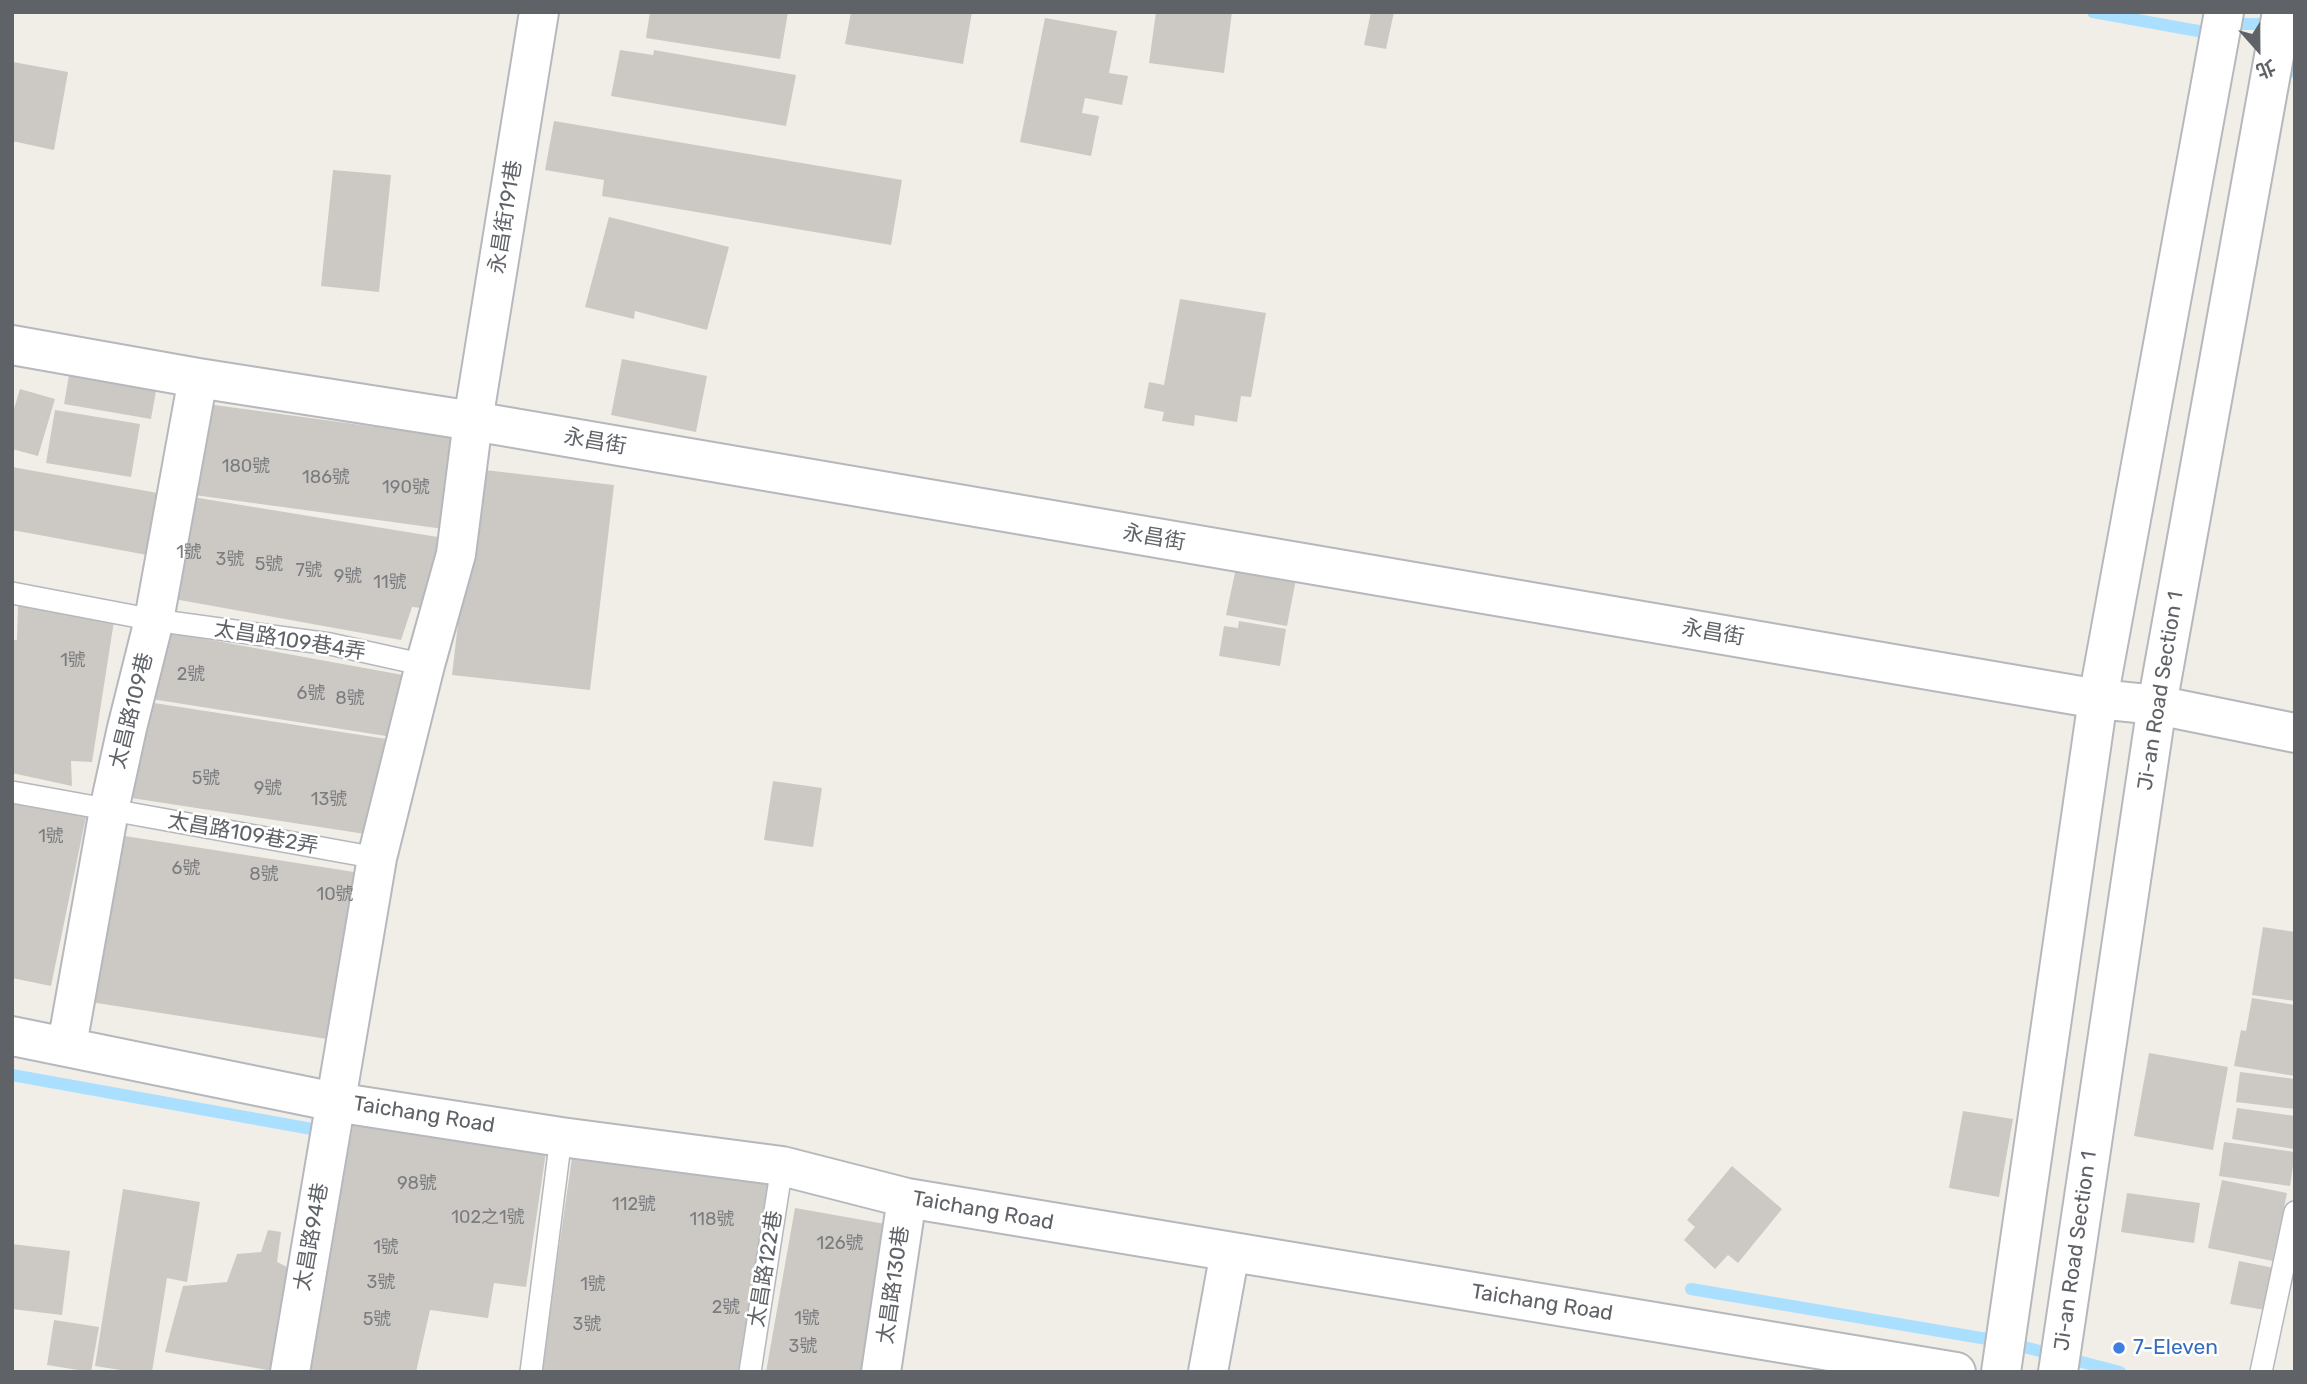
<!DOCTYPE html>
<html>
<head>
<meta charset="utf-8">
<style>
  body { margin:0 }
  #map { position:relative; width:2307px; height:1384px; overflow:hidden; background:#f1eee8; font-family:Rubik,"Noto Sans TC",sans-serif }
  canvas { display:block }
  .frame { position:absolute; inset:0; border:14px solid #5f6368; pointer-events:none }
  .north { position:absolute; left:2223px; top:14px; width:70px; height:70px; -webkit-text-stroke:5px #fff; paint-order:stroke; rotate:159deg; font-size:19px; font-weight:700; line-height:28px; text-align:center; color:#5f6368 }
  .north::after { content:''; display:block; margin:auto; width:24px; height:32px; background:#5f6368; clip-path:polygon(50% 0,100% 100%,50% 72%,0 100%) }
</style>
</head>
<body>
<div id="map">
<canvas width="2307" height="1384"></canvas>
<div class="frame"></div>
<div class="north">北</div>
</div>
<script>
const ctx = document.querySelector('canvas').getContext('2d');
ctx.lineJoin = 'round';
function shape(rows) {
  const path = new Path2D();
  for (const r of rows) {
    path.moveTo(r[0], r[1]);
    for (let i = 2; i < r.length; i += 2) path.lineTo(r[i], r[i + 1]);
  }
  return path;
}
function strokePath(path, color, width, dash) {
  ctx.strokeStyle = color;
  ctx.lineWidth = width;
  ctx.lineCap = dash ? 'butt' : 'round';
  ctx.setLineDash(dash || []);
  ctx.stroke(path);
}
function paint(path, color) {
  ctx.fillStyle = color;
  ctx.fill(path, 'evenodd');
}
function drawText(font, color, halo, rows, align = 'center') {
  ctx.font = font + ' Rubik,"Noto Sans TC",sans-serif';
  ctx.lineWidth = 5;
  ctx.setLineDash([]);
  ctx.textBaseline = 'middle';
  ctx.strokeStyle = halo;
  ctx.fillStyle = color;
  for (const [text, x, y, turn = 0] of rows) {
    ctx.save();
    ctx.translate(x, y);
    ctx.rotate((+turn || 0) * Math.PI / 180);
    ctx.textAlign = isNaN(turn) ? turn : align;
    if (halo) ctx.strokeText(text, 0, 0);
    ctx.fillText(text, 0, 0);
    ctx.restore();
  }
}
const stream = shape([
  [2093,12,2209,33,2221,24,2277,24],
  [2292,71,2295,72],
  [12,1075,323,1131],
  [1691,1289,2005,1342,2120,1372]
]);
const building = shape([
  [650,12,788,12,780,59,646,38],
  [851,12,972,12,963,64,845,44],
  [1156,12,1232,12,1224,73,1149,63],
  [1371,12,1394,12,1386,49,1364,45],
  [1045,18,1117,31,1109,73,1128,76,1122,105,1085,98,1082,113,1099,116,1091,156,1020,142],
  [620,50,653,55,654,50,796,75,786,126,611,96],
  [13,62,68,72,54,150,12,141],
  [554,121,902,180,891,245,602,196,604,180,545,170],
  [333,170,391,175,379,292,321,286],
  [609,217,729,247,707,330,635,311,634,319,585,307],
  [1180,299,1266,313,1251,397,1241,396,1237,422,1195,415,1194,426,1162,421,1164,412,1144,408,1149,382,1164,385],
  [622,359,707,376,696,432,611,415],
  [69,375,156,391,151,419,64,404],
  [20,389,55,399,38,456,12,449,12,415],
  [200,403,464,439,451,530,187,494],
  [55,410,140,424,131,477,46,463],
  [12,467,169,495,158,557,12,530],
  [476,469,614,485,590,690,452,675],
  [180,495,450,539,433,609,412,607,401,640,163,597],
  [1236,568,1296,579,1287,626,1226,615],
  [18,604,114,621,92,762,71,761,72,786,12,773,12,640,17,640],
  [1239,621,1286,629,1280,666,1219,656,1224,626,1238,628],
  [156,630,403,675,392,737,145,698],
  [141,701,393,740,378,836,125,797],
  [773,781,822,788,813,847,764,840],
  [12,802,86,817,51,986,12,978],
  [112,834,367,874,340,1041,84,1001],
  [2263,927,2295,932,2295,1001,2252,995],
  [2252,998,2295,1005,2295,1076,2234,1066,2241,1030,2246,1031],
  [2149,1053,2228,1067,2213,1150,2134,1136],
  [2240,1072,2295,1079,2295,1109,2236,1102],
  [2237,1108,2295,1116,2294,1149,2232,1139],
  [1963,1111,2013,1119,1999,1197,1949,1188],
  [353,1124,546,1152,526,1287,494,1283,488,1318,430,1310,416,1372,309,1372],
  [2224,1142,2295,1152,2290,1186,2219,1176],
  [573,1151,772,1185,739,1372,541,1372],
  [1732,1166,1782,1209,1738,1263,1728,1255,1715,1269,1684,1240,1695,1227,1687,1220],
  [2222,1180,2287,1193,2273,1261,2208,1248],
  [123,1189,200,1202,187,1282,167,1278,152,1372,133,1372,95,1366],
  [2127,1193,2200,1203,2194,1243,2121,1232],
  [795,1208,891,1225,865,1372,766,1372],
  [268,1230,281,1232,277,1262,293,1270,279,1372,165,1352,183,1286,227,1282,237,1254,261,1252],
  [12,1244,70,1251,62,1315,12,1309],
  [2239,1261,2274,1268,2265,1310,2230,1304],
  [54,1320,99,1327,91,1372,47,1365]
]);
const service = shape([
  [12,593,154,620,330,644,425,665],
  [12,792,377,858],
  [531,1372,561,1137],
  [750,1372,782,1166],
  [2261,1372,2295,1212]
]);
const minor = shape([
  [12,345,198,378,473,421,2098,699,2157,705,2295,733],
  [12,1036,335,1102,561,1137,782,1166,907,1198,1956,1372],
  [67,1045,109,810,127,728,154,620,198,378],
  [290,1372,377,858,425,665,456,554,473,421,539,12],
  [881,1372,907,1198],
  [1208,1372,1230,1252]
]);
const tertiary = shape([
  [2001,1372,2098,699,2224,12],
  [2058,1372,2157,705,2282,12]
]);
const markers = [
  [2119,1348,7,"#3f7fe0"]
];
const numberNames = [
  ["180號",246,467],
  ["186號",326,478],
  ["190號",406,488],
  ["1號",189,553],
  ["3號",230,560],
  ["5號",269,565],
  ["7號",309,571],
  ["9號",348,577],
  ["11號",390,583],
  ["1號",73,661],
  ["2號",191,675],
  ["6號",311,694],
  ["8號",350,699],
  ["5號",206,779],
  ["9號",268,789],
  ["13號",329,800],
  ["1號",51,837],
  ["6號",186,869],
  ["8號",264,875],
  ["10號",335,895],
  ["98號",417,1184],
  ["112號",634,1205],
  ["102之1號",488,1218],
  ["118號",712,1220],
  ["126號",840,1244],
  ["1號",386,1248],
  ["3號",381,1283],
  ["1號",593,1285],
  ["2號",726,1308],
  ["1號",807,1319],
  ["5號",377,1320],
  ["3號",587,1325],
  ["3號",803,1347]
];
const streetNames = [
  ["永昌街191巷",506,217,-81],
  ["永昌街",595,442,10],
  ["永昌街",1154,538,10],
  ["永昌街",1713,633,10],
  ["太昌路109巷4弄",290,641,9],
  ["Ji-an Road Section 1",2161,691,-81],
  ["太昌路109巷",132,711,-76],
  ["太昌路109巷2弄",243,834,10],
  ["Taichang Road",424,1115,9],
  ["Taichang Road",983,1211,10],
  ["太昌路94巷",312,1237,-80],
  ["Ji-an Road Section 1",2076,1251,-82],
  ["太昌路122巷",766,1269,-81],
  ["太昌路130巷",894,1285,-82],
  ["Taichang Road",1542,1303,9]
];
const shopNames = [
  ["7-Eleven",2133,1348]
];
strokePath(stream, '#aadfff', 12);
paint(building, '#ccc9c5');
strokePath(service, '#b5b8bc', 24);
strokePath(minor, '#b5b8bc', 42);
strokePath(tertiary, '#b5b8bc', 42);
strokePath(service, '#fff', 21);
strokePath(minor, '#fff', 38);
strokePath(tertiary, '#fff', 38);
for (const [x, y, r, color] of markers) {
  const dot = new Path2D();
  dot.arc(x, y, r, 0, 2 * Math.PI);
  ctx.fillStyle = color;
  ctx.fill(dot);
  strokePath(dot, '#fff', 2.5);
}
drawText('18px', '#7a7c7f', null, numberNames);
drawText('21px', '#5f6368', '#fff', streetNames);
drawText('21px', '#366cbe', '#fff', shopNames, 'left');
</script>
</body>
</html>
